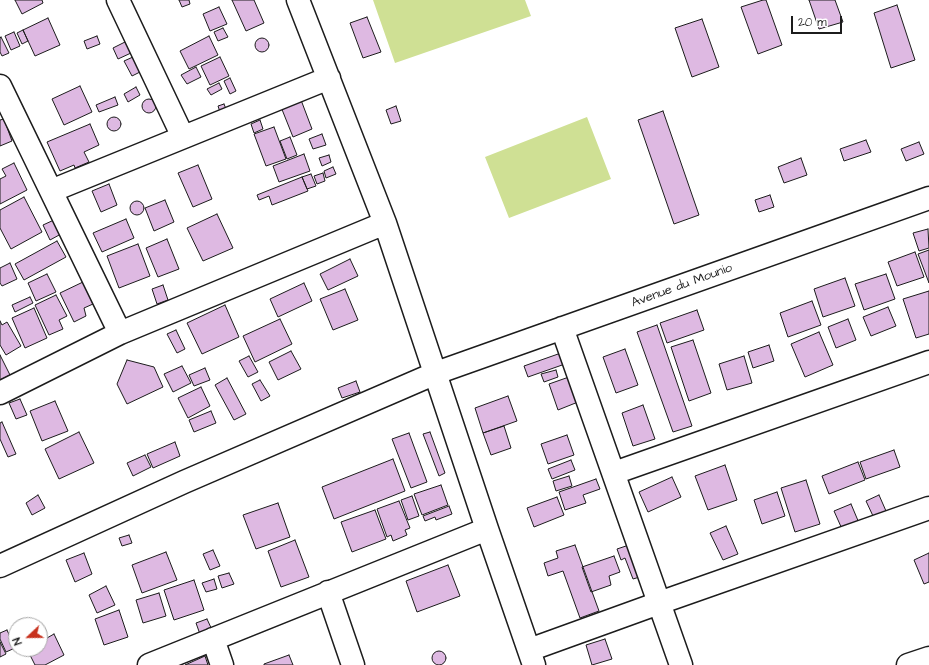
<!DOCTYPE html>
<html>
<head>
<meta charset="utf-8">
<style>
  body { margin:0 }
  #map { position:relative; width:929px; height:665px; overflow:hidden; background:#fff; font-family:"Architects Daughter",sans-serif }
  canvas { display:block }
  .north { position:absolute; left:8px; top:617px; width:40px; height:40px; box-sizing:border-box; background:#fff; border:1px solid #a4a4a4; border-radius:50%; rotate:248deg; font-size:11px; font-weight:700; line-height:16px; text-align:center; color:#1c1c1c }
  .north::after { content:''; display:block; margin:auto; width:14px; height:18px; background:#c8321e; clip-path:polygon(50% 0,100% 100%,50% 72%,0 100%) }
  .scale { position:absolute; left:791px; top:16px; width:51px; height:18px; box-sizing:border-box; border:2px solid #1c1c1c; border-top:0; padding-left:5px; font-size:12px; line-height:14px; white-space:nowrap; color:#1c1c1c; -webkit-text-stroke:3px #fff; paint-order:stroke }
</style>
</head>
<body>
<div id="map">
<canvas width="929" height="665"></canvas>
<div class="north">N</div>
<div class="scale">20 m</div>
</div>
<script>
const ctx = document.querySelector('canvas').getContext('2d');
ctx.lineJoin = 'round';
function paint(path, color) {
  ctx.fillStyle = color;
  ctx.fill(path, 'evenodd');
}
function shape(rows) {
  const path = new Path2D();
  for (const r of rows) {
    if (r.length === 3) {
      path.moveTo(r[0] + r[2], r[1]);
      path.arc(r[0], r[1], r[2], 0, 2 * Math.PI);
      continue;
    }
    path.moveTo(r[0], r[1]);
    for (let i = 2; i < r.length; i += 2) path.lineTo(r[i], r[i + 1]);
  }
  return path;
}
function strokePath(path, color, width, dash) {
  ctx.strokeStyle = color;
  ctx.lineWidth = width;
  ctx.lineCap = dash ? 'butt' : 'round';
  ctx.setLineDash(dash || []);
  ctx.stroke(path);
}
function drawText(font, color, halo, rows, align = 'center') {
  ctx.font = font + ' "Architects Daughter",sans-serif';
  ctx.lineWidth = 3;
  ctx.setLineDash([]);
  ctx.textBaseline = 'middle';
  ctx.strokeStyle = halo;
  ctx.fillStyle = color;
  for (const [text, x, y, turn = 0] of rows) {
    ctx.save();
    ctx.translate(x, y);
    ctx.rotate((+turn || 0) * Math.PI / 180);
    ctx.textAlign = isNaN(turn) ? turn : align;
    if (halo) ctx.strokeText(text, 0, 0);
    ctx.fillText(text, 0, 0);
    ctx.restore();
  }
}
const green = shape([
  [373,0,525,0,531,16,395,63],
  [587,117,611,179,509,218,485,157]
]);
const building = shape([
  [15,0,42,0,43,3,22,14,15,0],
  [179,0,189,0,190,4,182,7,179,0],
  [232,0,254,0,264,23,246,31,232,0],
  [763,0,766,0,782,45,758,54,741,7,763,0],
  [809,0,835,0,843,22,819,29,809,0],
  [897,5,915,60,891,68,874,13,897,5],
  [219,7,227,24,210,31,203,14,219,7],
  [367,17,381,52,363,58,350,23,367,17],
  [48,18,60,45,35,56,23,30,48,18],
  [702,19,719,67,692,77,675,28,702,19],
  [223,28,228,37,218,41,214,32,223,28],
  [23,30,28,41,22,44,17,33,23,30],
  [14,32,20,46,11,50,5,36,14,32],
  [97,36,100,44,87,49,84,41,97,36],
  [209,36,218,55,189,69,180,51,209,36],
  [1,37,9,53,2,56,0,52,0,38,1,37],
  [262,45,7],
  [125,42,131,53,118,59,113,48,125,42],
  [133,57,140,72,132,76,124,61,133,57],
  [220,57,229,76,210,85,201,66,220,57],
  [196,67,201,77,187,84,181,75,196,67],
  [230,78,236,91,230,94,224,81,230,78],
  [219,83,222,89,211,95,207,89,219,83],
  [80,86,92,112,64,125,52,99,80,86],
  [136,87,140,95,128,102,124,94,136,87],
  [115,97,118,105,99,112,96,105,115,97],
  [149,106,7],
  [301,100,312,129,293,137,281,107,301,100],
  [224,104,226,109,220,112,218,106,224,104],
  [396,106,401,121,391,124,386,110,396,106],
  [663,111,699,215,674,224,638,120,663,111],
  [114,124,7],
  [4,119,12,141,0,146,0,120,4,119],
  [260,120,263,129,254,133,251,124,260,120],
  [90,124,99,145,84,152,89,162,75,168,74,165,60,171,47,142,90,124],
  [274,127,286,159,266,166,254,134,274,127],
  [322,134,326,145,313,149,309,139,322,134],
  [290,137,297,155,287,159,280,141,290,137],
  [866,140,871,152,844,161,840,149,866,140],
  [919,142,924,154,906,161,901,149,919,142],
  [304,154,310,171,279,182,273,166,304,154],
  [329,155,331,162,322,166,319,158,329,155],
  [801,158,807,175,784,183,778,167,801,158],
  [14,163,27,190,0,204,0,179,6,176,2,169,14,163],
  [198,165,212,199,193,207,178,173,198,165],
  [333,167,336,174,326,178,324,171,333,167],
  [323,173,325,181,317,184,314,176,323,173],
  [311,174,316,186,307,189,302,177,311,174],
  [302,177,308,191,272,205,269,196,259,200,257,195,302,177],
  [109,184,117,205,101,212,92,191,109,184],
  [770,195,774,207,759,212,755,200,770,195],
  [24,197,42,232,11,249,0,228,0,210,24,197],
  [165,200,174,222,154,231,145,208,165,200],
  [137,208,7],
  [217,214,233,248,203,261,187,228,217,214],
  [126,219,134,238,102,252,93,233,126,219],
  [54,220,61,234,50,240,43,225,54,220],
  [928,229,929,248,919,251,913,233,928,229],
  [167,239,179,269,158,277,146,248,167,239],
  [57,241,66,257,24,280,15,264,57,241],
  [138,244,150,276,119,288,107,256,138,244],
  [929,250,929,283,918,254,929,250],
  [915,252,924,277,897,286,888,262,915,252],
  [350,259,358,276,328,290,320,274,350,259],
  [10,263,17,279,2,286,0,283,0,268,10,263],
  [47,274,56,292,36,301,28,283,47,274],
  [886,274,895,299,864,310,855,284,886,274],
  [845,278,855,306,823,317,814,289,845,278],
  [83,282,93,304,84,308,86,316,74,322,60,293,83,282],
  [304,283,312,301,278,317,270,299,304,283],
  [163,285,168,300,157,304,152,289,163,285],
  [345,289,358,320,333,330,320,299,345,289],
  [929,291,929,334,916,338,903,299,929,291],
  [56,295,67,316,59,320,63,329,49,335,35,305,56,295],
  [30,297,33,303,15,312,12,305,30,297],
  [812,301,821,325,788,337,780,313,812,301],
  [225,305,239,337,202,354,187,323,225,305],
  [888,307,896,326,871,336,863,317,888,307],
  [34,308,47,338,25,348,12,318,34,308],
  [697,310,704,330,667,343,660,323,697,310],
  [280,319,292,344,255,362,243,336,280,319],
  [848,319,856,340,836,348,828,327,848,319],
  [0,321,2,325,7,322,21,346,6,355,0,345,0,321],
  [657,325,692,426,673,432,637,332,657,325],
  [176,330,185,349,177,353,167,334,176,330],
  [819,332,833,365,805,377,791,344,819,332],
  [693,340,711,393,689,401,671,347,693,340],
  [769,345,774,361,753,368,748,352,769,345],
  [625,349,638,385,616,393,603,357,625,349],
  [291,351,301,369,278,380,269,362,291,351],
  [561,353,565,364,528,377,524,366,561,353],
  [0,355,10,375,0,380,0,355],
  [249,356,258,372,248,377,239,361,249,356],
  [744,356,752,383,727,390,719,364,744,356],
  [127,360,154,367,163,387,127,404,117,384,127,360],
  [182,366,191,383,173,392,164,374,182,366],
  [205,368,210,380,194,386,189,375,205,368],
  [556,370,558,377,544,382,541,374,556,370],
  [569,377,578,402,558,410,549,384,569,377],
  [227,378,246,414,234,420,215,385,227,378],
  [260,380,270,396,261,401,252,384,260,380],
  [356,381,360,392,342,398,338,388,356,381],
  [201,387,210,406,188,418,178,398,201,387],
  [508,396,517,421,483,433,475,408,508,396],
  [20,399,27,415,16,419,9,403,20,399],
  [55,401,68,431,42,441,30,411,55,401],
  [643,405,655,439,633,446,622,413,643,405],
  [211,411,216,423,194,432,189,420,211,411],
  [2,422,16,454,8,457,0,439,0,423,2,422],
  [504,426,511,448,491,455,483,433,504,426],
  [79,432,94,463,59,479,45,449,79,432],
  [430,432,445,473,439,476,423,434,430,432],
  [409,433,427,482,411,488,392,439,409,433],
  [567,435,574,455,548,464,541,444,567,435],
  [175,442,180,456,153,468,147,454,175,442],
  [894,450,900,467,866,479,860,462,894,450],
  [145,455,151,467,133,476,127,463,145,455],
  [393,459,405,491,334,519,322,487,393,459],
  [571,460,575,470,552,479,548,469,571,460],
  [858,462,865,480,829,494,822,476,858,462],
  [725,465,737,500,708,510,695,476,725,465],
  [569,476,572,486,556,491,553,481,569,476],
  [672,477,681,497,648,512,639,492,672,477],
  [596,479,600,489,583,495,586,503,565,510,559,492,596,479],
  [806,480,820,524,795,532,781,488,806,480],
  [441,485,448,505,422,515,414,494,441,485],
  [777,492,785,516,762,524,754,500,777,492],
  [38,495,45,508,32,515,26,503,38,495],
  [879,495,886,511,873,516,866,501,879,495],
  [412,496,419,516,408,520,401,500,412,496],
  [557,497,564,515,534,527,527,508,557,497],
  [399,501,410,528,405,530,407,535,393,541,391,535,387,537,377,509,399,501],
  [278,503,290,537,256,549,243,515,278,503],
  [851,504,859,523,842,529,834,511,851,504],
  [449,506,452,514,436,520,435,517,425,521,423,516,449,506],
  [375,510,386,539,352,552,341,522,375,510],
  [726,526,738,554,723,560,710,533,726,526],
  [129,535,132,543,122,546,119,538,129,535],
  [295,540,309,577,281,587,268,551,295,540],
  [632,544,643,576,633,579,625,558,621,560,617,549,632,544],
  [575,545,599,611,580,618,563,571,548,576,544,563,558,558,556,551,575,545],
  [213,550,220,566,210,570,203,554,213,550],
  [166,552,177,580,142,593,132,565,166,552],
  [84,553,92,574,75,582,66,560,84,553],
  [929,553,929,582,924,584,914,560,929,553],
  [614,556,620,572,609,576,611,585,591,592,582,567,614,556],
  [448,565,460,596,417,612,406,581,448,565],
  [229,573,234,584,222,588,218,576,229,573],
  [214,579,217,589,206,592,202,583,214,579],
  [194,580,204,610,174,620,164,590,194,580],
  [106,586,115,605,97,613,89,595,106,586],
  [159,593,166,616,143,623,136,600,159,593],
  [119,610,128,637,104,645,95,619,119,610],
  [207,619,213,632,201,637,196,623,207,619],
  [7,630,15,648,6,652,0,639,0,633,7,630],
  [54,634,64,655,45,665,35,665,27,649,40,649,40,642,54,634],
  [605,639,612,659,592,665,586,645,605,639],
  [0,642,6,654,0,657,0,642],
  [439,658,7],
  [289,655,293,665,264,665,264,664,289,655],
  [205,656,208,665,185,665,205,656]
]);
const minor = shape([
  [118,0,183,137],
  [298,0,385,223,487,529,534,665],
  [0,86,120,333],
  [51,191,329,78],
  [562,328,681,665],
  [0,393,120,333,385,223],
  [614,473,929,362],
  [0,566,184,482,436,373,929,198],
  [328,592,353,665],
  [213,639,222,665],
  [529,650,659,603,929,508],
  [149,665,487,529],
  [908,665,929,658]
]);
const streetNames = [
  ["Avenue du Mounio",682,286,-20]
];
paint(green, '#cfe094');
paint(building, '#deb9e2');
strokePath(building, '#1c1c1c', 1);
strokePath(minor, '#1c1c1c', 25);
strokePath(minor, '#fff', 22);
drawText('13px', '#1c1c1c', '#fff', streetNames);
</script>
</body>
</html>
